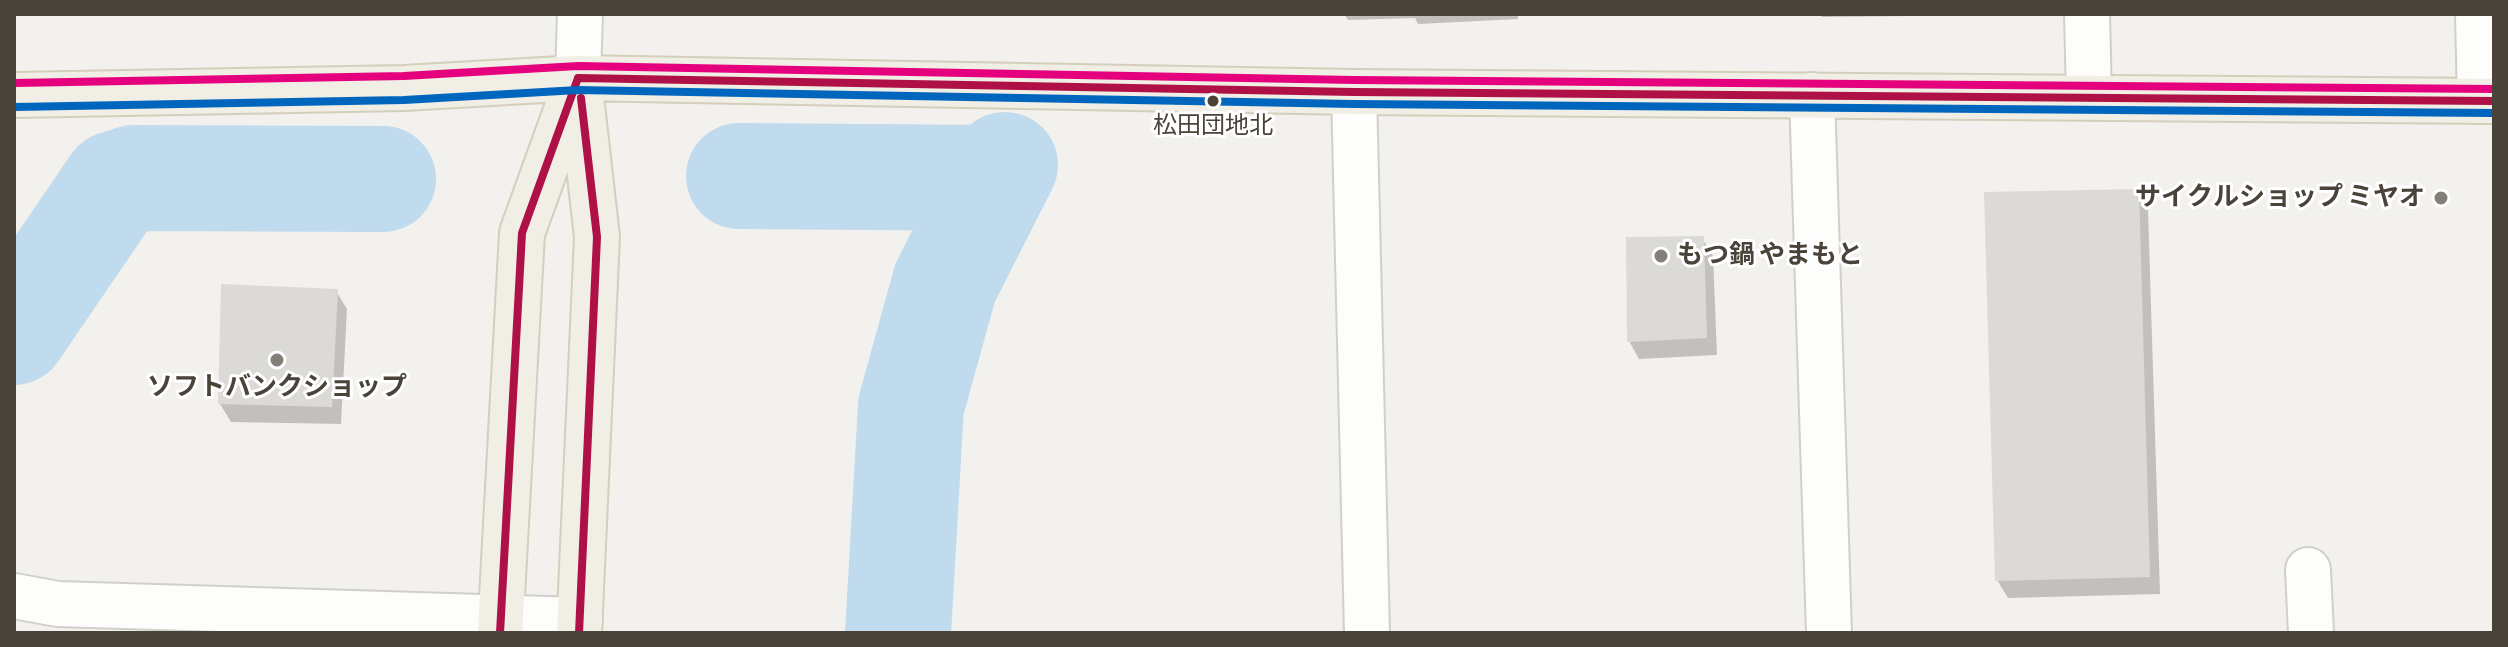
<!DOCTYPE html>
<html>
<head>
<meta charset="utf-8">
<style>
  body { margin:0 }
  #map { position:relative; width:2508px; height:647px; overflow:hidden; background:#f3f1ed; font-family:"Sofia Sans Condensed",sans-serif }
  canvas { display:block }
  .frame { position:absolute; inset:0; border:16px solid #494339; pointer-events:none }
</style>
</head>
<body>
<div id="map">
<canvas width="2508" height="647"></canvas>
<div class="frame"></div>
</div>
<script>
const ctx = document.querySelector('canvas').getContext('2d');
ctx.lineJoin = 'round';
function paint(path, color) {
  ctx.fillStyle = color;
  ctx.fill(path, 'evenodd');
}
function shape(rows) {
  const path = new Path2D();
  for (const r of rows) {
    path.moveTo(r[0], r[1]);
    for (let i = 2; i < r.length; i += 2) path.lineTo(r[i], r[i + 1]);
  }
  return path;
}
function strokePath(path, color, width, dash) {
  ctx.strokeStyle = color;
  ctx.lineWidth = width;
  ctx.lineCap = dash ? 'butt' : 'round';
  ctx.setLineDash(dash || []);
  ctx.stroke(path);
}
function drawText(font, color, halo, rows, align = 'center') {
  ctx.font = font + ' "Sofia Sans Condensed","Noto Sans JP",sans-serif';
  ctx.lineWidth = 6;
  ctx.setLineDash([]);
  ctx.textBaseline = 'middle';
  ctx.strokeStyle = halo;
  ctx.fillStyle = color;
  for (const [text, x, y, turn = 0] of rows) {
    ctx.save();
    ctx.translate(x, y);
    ctx.rotate((+turn || 0) * Math.PI / 180);
    ctx.textAlign = isNaN(turn) ? turn : align;
    if (halo) ctx.strokeText(text, 0, 0);
    ctx.fillText(text, 0, 0);
    ctx.restore();
  }
}
const shadow = shape([
  [1344,14,1518,14,1518,19,1418,24,1415,18,1348,20],
  [1820,14,1912,14,1912,16,1822,17],
  [2138,191,2148,209,2160,594,2008,598,1997,580],
  [1702,238,1713,256,1717,355,1639,359,1629,341],
  [336,291,347,309,341,424,231,422,220,404]
]);
const river = shape([
  [739,176,998,178],
  [14,332,115,184,134,178,383,179],
  [898,633,911,406,945,283,1005,165]
]);
const building = shape([
  [2139,189,2150,577,1995,581,1984,192],
  [1704,236,1707,338,1627,342,1626,237],
  [221,284,338,289,332,407,218,404]
]);
const minor = shape([
  [2087,14,2089,97],
  [2478,14,2480,101],
  [578,78,580,14],
  [1354,92,1367,633],
  [1812,95,1829,633],
  [2308,570,2311,633],
  [14,596,58,604,580,620]
]);
const major = shape([
  [14,95,404,88,578,78,1354,92,2494,101],
  [500,633,522,233,578,78],
  [579,633,597,237,580,88]
]);
const bus1 = shape([
  [578,78,1354,92,2494,101],
  [500,633,522,233,578,78],
  [579,633,597,237,581,98]
]);
const bus2 = shape([
  [14,107,404,100,578,90,1354,104,2494,113]
]);
const bus3 = shape([
  [14,83,404,76,578,66,1354,80,2494,89]
]);
const markers = [
  [1213,101,7,"#494339"],
  [2441,198,8,"#848078"],
  [1661,256,8,"#848078"],
  [277,360,8,"#848078"]
];
const busNames = [
  ["松田団地北",1213,127]
];
const poiNames = [
  ["サイクルショップ ミヤオ",2425,198],
  ["もつ鍋 やまもと",1677,256,"left"],
  ["ソフトバンクショップ",277,388,"center"]
];
paint(shadow, '#0003');
strokePath(river, '#c0daee', 106);
paint(building, '#dcdad6');
strokePath(minor, '#d1cfcb', 48);
strokePath(major, '#d4cebc', 48);
strokePath(minor, '#fdfdfc', 44);
strokePath(major, '#f1eee5', 44);
strokePath(bus1, '#af1147', 8);
strokePath(bus2, '#0065bd', 8);
strokePath(bus3, '#e5007d', 8);
for (const [x, y, r, color] of markers) {
  const dot = new Path2D();
  dot.arc(x, y, r, 0, 2 * Math.PI);
  ctx.fillStyle = color;
  ctx.fill(dot);
  strokePath(dot, '#fff', 3);
}
drawText('24px', '#494339', '#fff', busNames);
drawText('bold 26px', '#494339', '#fff', poiNames, 'right');
</script>
</body>
</html>
